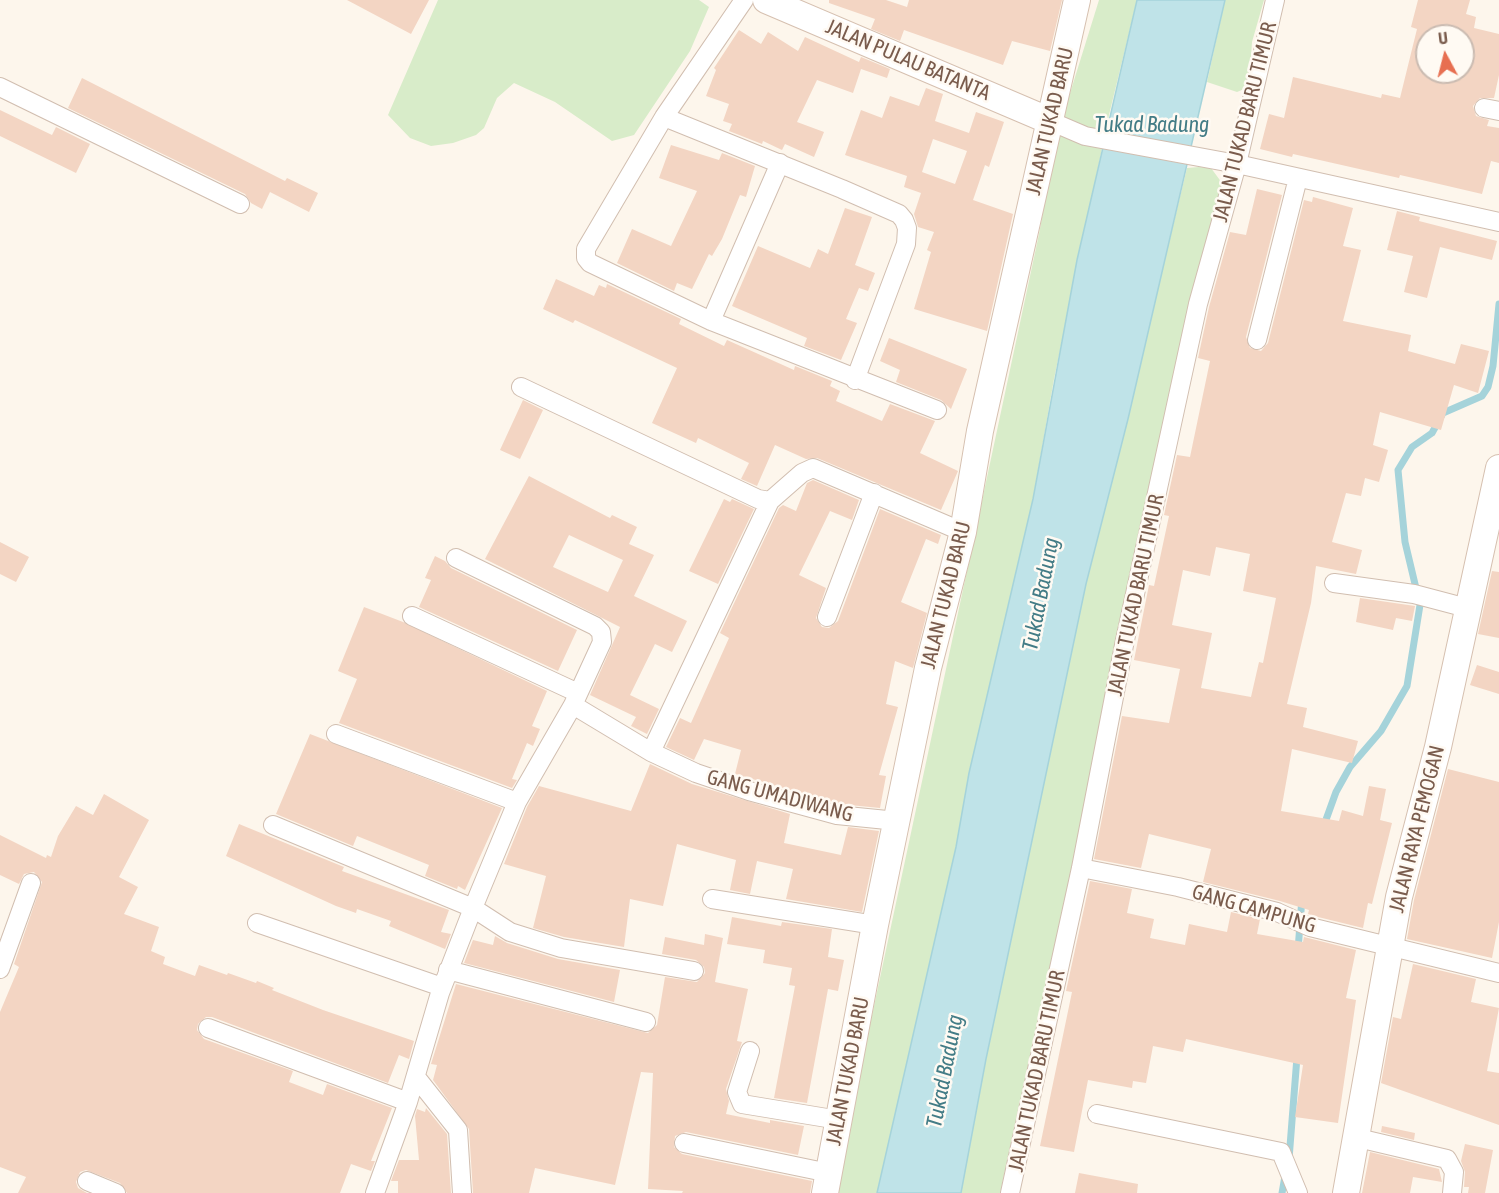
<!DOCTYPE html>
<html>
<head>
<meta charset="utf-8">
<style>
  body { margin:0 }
  #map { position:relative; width:1499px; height:1193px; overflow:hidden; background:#fdf6ec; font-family:"Asap Condensed",sans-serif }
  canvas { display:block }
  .north { position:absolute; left:1415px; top:24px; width:60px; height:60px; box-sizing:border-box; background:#fffaf3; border:2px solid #cabbb1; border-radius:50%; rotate:353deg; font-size:16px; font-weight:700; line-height:24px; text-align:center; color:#7a5c4d }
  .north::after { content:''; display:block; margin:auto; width:21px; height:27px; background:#e76f51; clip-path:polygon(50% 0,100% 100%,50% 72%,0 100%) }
</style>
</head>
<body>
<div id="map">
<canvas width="1499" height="1193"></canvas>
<div class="north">U</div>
</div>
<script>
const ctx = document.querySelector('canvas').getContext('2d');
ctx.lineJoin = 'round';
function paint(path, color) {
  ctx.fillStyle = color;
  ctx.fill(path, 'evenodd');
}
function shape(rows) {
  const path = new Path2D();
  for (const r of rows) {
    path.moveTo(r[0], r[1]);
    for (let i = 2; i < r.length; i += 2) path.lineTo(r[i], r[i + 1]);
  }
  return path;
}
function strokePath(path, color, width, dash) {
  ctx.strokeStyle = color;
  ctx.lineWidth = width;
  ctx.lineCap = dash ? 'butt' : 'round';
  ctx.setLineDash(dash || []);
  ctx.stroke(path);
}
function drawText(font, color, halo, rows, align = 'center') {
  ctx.font = font + ' "Asap Condensed",sans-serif';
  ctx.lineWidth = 5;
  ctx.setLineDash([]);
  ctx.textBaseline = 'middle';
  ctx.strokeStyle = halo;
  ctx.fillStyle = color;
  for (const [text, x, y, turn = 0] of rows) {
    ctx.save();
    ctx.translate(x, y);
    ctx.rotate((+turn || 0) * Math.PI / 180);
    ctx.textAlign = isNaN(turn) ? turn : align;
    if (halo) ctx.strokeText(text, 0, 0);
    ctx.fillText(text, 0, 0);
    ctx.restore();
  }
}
const green = shape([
  [438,0,699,0,709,7,690,51,634,135,612,141,555,102,514,83,497,98,484,128,476,135,453,143,431,146,410,138,388,115],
  [1099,0,1137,0,1109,115,1054,379,1033,499,969,773,956,847,877,1193,834,1193,1039,234,1057,135],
  [1225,0,1264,0,1252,42,1249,87,1237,92,1207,82],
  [1199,167,1211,168,1222,183,1221,188,1000,1193,961,1193,986,1059,1086,584,1187,168]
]);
const water = shape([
  [1137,0,1225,0,1128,419,1086,584,986,1059,961,1193,877,1193,956,847,969,773,1033,499,1077,260,1137,0]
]);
const stream = shape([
  [1323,828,1336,792,1350,767,1381,731,1407,686,1420,605,1405,542,1398,470,1412,447,1432,433,1443,413,1482,396,1488,387,1493,366,1499,304],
  [1298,950,1302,898],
  [1289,1159,1297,1057],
  [1282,1193,1285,1176]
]);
const building = shape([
  [347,0,429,0,411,34],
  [829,0,886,0,907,7,909,0,1062,0,1050,51,1012,41,1003,65,904,30,900,41,871,29,875,19,829,3],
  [1418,0,1470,0,1466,14,1476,17,1474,28,1499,34,1499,75,1494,98,1480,98,1473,106,1476,116,1489,120,1487,126,1499,128,1499,163,1491,161,1482,194,1422,180,1400,175,1399,178,1293,154,1292,157,1260,149,1269,114,1284,118,1293,77,1381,98,1382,94,1400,98,1417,29,1411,27],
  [1427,36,1463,36,1463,72,1427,72],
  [739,30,761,44,768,32,798,51,805,37,859,62,861,57,890,69,887,78,861,69,853,93,817,80,797,122,824,132,814,157,785,144,782,150,763,141,762,144,729,131,732,124,723,121,729,104,706,96,716,70,714,68],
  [82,78,285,181,287,178,318,193,309,212,270,192,262,209,251,203,245,194,68,108],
  [926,88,943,94,935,121,969,133,976,112,1004,122,989,167,985,165,973,200,1013,214,987,331,914,309,931,252,927,250,934,232,918,227,914,214,921,193,904,187,907,176,845,155,861,110,882,118,890,96,919,106],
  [933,139,967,151,955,184,922,172],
  [0,110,52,135,56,127,90,144,76,173,0,136],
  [671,145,719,160,722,153,755,166,746,197,740,195,722,239,712,256,709,254,692,289,677,283,674,291,617,263,632,229,671,246,697,191,659,178],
  [1257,189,1282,195,1246,337,1250,348,1261,351,1268,343,1304,200,1312,202,1313,197,1353,208,1343,246,1361,250,1343,321,1411,335,1408,351,1455,364,1461,344,1489,351,1478,393,1454,385,1441,430,1380,412,1373,445,1388,450,1379,482,1365,478,1361,496,1346,493,1332,542,1362,550,1356,574,1316,566,1311,603,1287,704,1307,708,1303,727,1358,741,1352,763,1292,749,1281,811,1339,821,1342,810,1363,816,1369,786,1386,789,1380,820,1392,823,1372,904,1368,903,1363,928,1314,916,1308,914,1309,910,1280,901,1203,882,1211,849,1149,834,1141,868,1094,859,1122,716,1169,723,1180,669,1134,660,1149,585,1154,586,1169,516,1164,515,1177,455,1190,457,1210,361,1198,358,1209,307,1230,232,1246,235],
  [1216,547,1250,554,1243,591,1276,598,1263,663,1259,662,1251,697,1201,688,1212,633,1172,625,1183,570,1210,576],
  [845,208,872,217,855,265,875,273,868,291,859,288,846,319,857,323,841,360,804,346,807,338,732,306,758,246,810,268,818,249,828,254],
  [1397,211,1420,217,1419,221,1497,241,1492,260,1440,247,1427,298,1404,292,1413,256,1387,250],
  [556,279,594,296,599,285,606,288,607,284,681,319,679,324,724,346,727,340,794,370,795,366,832,381,830,386,840,391,836,401,882,421,890,404,935,421,920,453,958,471,941,510,817,458,806,459,775,445,757,486,741,479,749,463,698,438,696,443,652,423,677,368,575,320,573,323,543,309],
  [889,338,967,369,951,409,941,400,896,382,900,370,880,361],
  [523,400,543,410,520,459,500,450],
  [529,476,610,518,612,515,637,527,629,544,654,555,634,596,687,621,672,652,655,644,630,695,659,709,647,734,631,726,636,717,590,695,620,627,485,559],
  [569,535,623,560,608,592,553,567],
  [813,480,859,500,852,520,830,511,799,575,826,588,816,618,822,627,829,628,838,621,880,509,941,535,938,544,926,539,901,602,927,613,913,668,895,661,886,704,898,707,879,775,886,776,880,808,839,804,735,774,741,750,704,739,694,760,666,747,680,718,691,723,729,638,720,633,779,508,783,505,796,511,807,483],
  [724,499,730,502,732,499,754,509,718,584,689,571],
  [0,542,29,557,16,582,0,574],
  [435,556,445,561,451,568,577,630,558,671,419,607,431,580,425,578],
  [1492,571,1499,572,1499,638,1478,634],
  [1360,598,1415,606,1412,621,1396,618,1393,630,1356,622],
  [364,607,403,622,547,691,532,726,540,729,533,746,527,743,512,779,517,780,512,788,339,723,357,679,338,671],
  [1477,665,1499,672,1499,694,1470,685],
  [310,734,502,808,465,890,458,886,457,889,425,876,429,865,357,836,353,846,276,814],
  [650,764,692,784,790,814,784,843,841,855,848,827,879,831,862,912,786,899,793,869,757,861,750,894,730,890,736,860,677,844,663,906,630,899,624,947,564,937,533,928,546,876,504,864,527,807,539,786,631,811],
  [1448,769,1499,782,1499,922,1492,958,1407,939,1414,900],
  [104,794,149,820,119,877,138,887,124,914,159,927,151,951,165,957,163,964,195,976,199,965,227,975,228,973,256,983,257,981,274,988,272,990,323,1010,414,1041,409,1059,399,1055,388,1083,212,1017,206,1017,198,1024,197,1030,204,1039,293,1071,289,1082,323,1095,327,1084,392,1108,371,1161,375,1161,371,1171,351,1164,340,1193,127,1193,120,1183,86,1170,80,1172,76,1182,78,1188,87,1193,18,1193,26,1177,0,1167,0,1012,19,967,14,964,42,882,34,872,24,874,19,884,0,875,0,835,46,858,47,855,51,857,58,836,76,806,93,815],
  [239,824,344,867,342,871,449,910,441,932,451,934,445,949,389,926,391,921,357,909,356,913,336,906,226,856],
  [1090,881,1132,889,1127,913,1154,919,1150,938,1185,945,1189,924,1227,932,1231,912,1260,919,1257,934,1303,942,1304,937,1356,950,1346,998,1356,1000,1338,1123,1295,1117,1303,1065,1186,1039,1183,1052,1153,1046,1146,1083,1133,1081,1132,1088,1088,1080,1074,1152,1040,1146,1072,992,1066,991],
  [732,917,781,926,782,922,832,929,828,957,844,960,838,991,828,989,807,1103,774,1098,795,986,789,985,792,968,763,963,765,950,727,944],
  [705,934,723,938,715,982,748,989,737,1041,742,1042,741,1045,726,1089,729,1101,726,1114,770,1123,770,1120,804,1126,798,1155,686,1132,675,1136,674,1147,682,1154,812,1181,810,1193,682,1193,683,1191,648,1189,653,1073,641,1072,615,1185,535,1168,529,1193,473,1193,469,1129,433,1080,437,1065,431,1064,456,984,648,1033,657,1025,665,977,697,982,705,973,704,967,696,960,662,954,665,937,704,945],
  [495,936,507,943,558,959,620,970,614,1002,464,963,473,940,493,945],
  [1413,964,1476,979,1471,1002,1499,1008,1487,1071,1499,1073,1499,1125,1381,1083,1393,1017,1401,1019],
  [426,1108,447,1134,451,1193,398,1193,398,1181,391,1181,399,1160,419,1160,415,1116,417,1109,425,1112],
  [1382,1126,1415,1133,1414,1140,1381,1132],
  [1465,1144,1493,1150,1485,1193,1468,1193,1469,1187,1464,1187,1465,1172,1461,1161],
  [1370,1152,1439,1169,1442,1182,1413,1177,1410,1193,1362,1193],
  [1079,1173,1138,1184,1137,1193,1075,1193]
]);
const street = shape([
  [744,0,664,117,586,249,586,258,590,263,711,321,937,410],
  [0,87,240,204],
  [1484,108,1499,111],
  [664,117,842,189,899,214,904,220,907,228,906,244,855,380],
  [1050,121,1085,136,1237,164,1499,222],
  [711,321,780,163],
  [1257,340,1298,178],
  [521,387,758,499,770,501,802,473,813,468,963,532],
  [1334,583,1414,594,1467,608],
  [412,616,578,693],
  [827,617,874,493],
  [573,705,651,752,696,773,749,791,837,815,897,821],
  [336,734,517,802],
  [651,752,770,501],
  [273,825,473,908,510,932,561,948,694,971],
  [1081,868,1178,887,1277,912,1310,927,1499,973],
  [712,899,875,925],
  [257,923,442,987],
  [0,969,31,883],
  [448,970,646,1022],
  [208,1028,408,1102],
  [750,1051,737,1092,742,1104,839,1120],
  [416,1077,458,1130,462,1193],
  [1097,1114,1281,1152,1298,1193],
  [1358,1138,1447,1159,1454,1172,1452,1193],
  [684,1143,829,1173],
  [87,1181,116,1193],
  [375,1193,408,1102,440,993,473,908,517,802,573,705,602,642,601,632,595,626,456,558],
  [1010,1193,1081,868,1125,640,1198,304,1237,164,1275,0]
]);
const secondary = shape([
  [766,0,1050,121],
  [825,1193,875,925,928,668,963,532,980,431,1077,0],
  [1346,1193,1399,897,1438,747,1499,468]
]);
const streetNames = [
  ["JALAN PULAU BATANTA",908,60,23],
  ["JALAN TUKAD BARU",1050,121,-77],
  ["JALAN TUKAD BARU TIMUR",1245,122,-76],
  ["JALAN TUKAD BARU",946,595,-76],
  ["JALAN TUKAD BARU TIMUR",1136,595,-78],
  ["GANG UMADIWANG",780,796,15],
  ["JALAN RAYA PEMOGAN",1417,829,-76],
  ["GANG CAMPUNG",1254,909,16],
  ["JALAN TUKAD BARU",848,1071,-79],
  ["JALAN TUKAD BARU TIMUR",1037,1071,-78]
];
const waterNames = [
  ["Tukad Badung",1152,125],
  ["Tukad Badung",1041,594,-79],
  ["Tukad Badung",945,1071,-79]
];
paint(green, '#d8ecc9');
paint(water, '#bfe3e8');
strokePath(water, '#a5d3da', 1.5);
strokePath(stream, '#a5d3da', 7);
paint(building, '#f3d5c3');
strokePath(street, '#d1beb0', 20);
strokePath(secondary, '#d6c0b0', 28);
strokePath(street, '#fff', 18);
strokePath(secondary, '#fff', 26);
drawText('21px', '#7a5c4d', '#fffaf3', streetNames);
drawText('italic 22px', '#437c86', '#fffaf3', waterNames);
</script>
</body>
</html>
